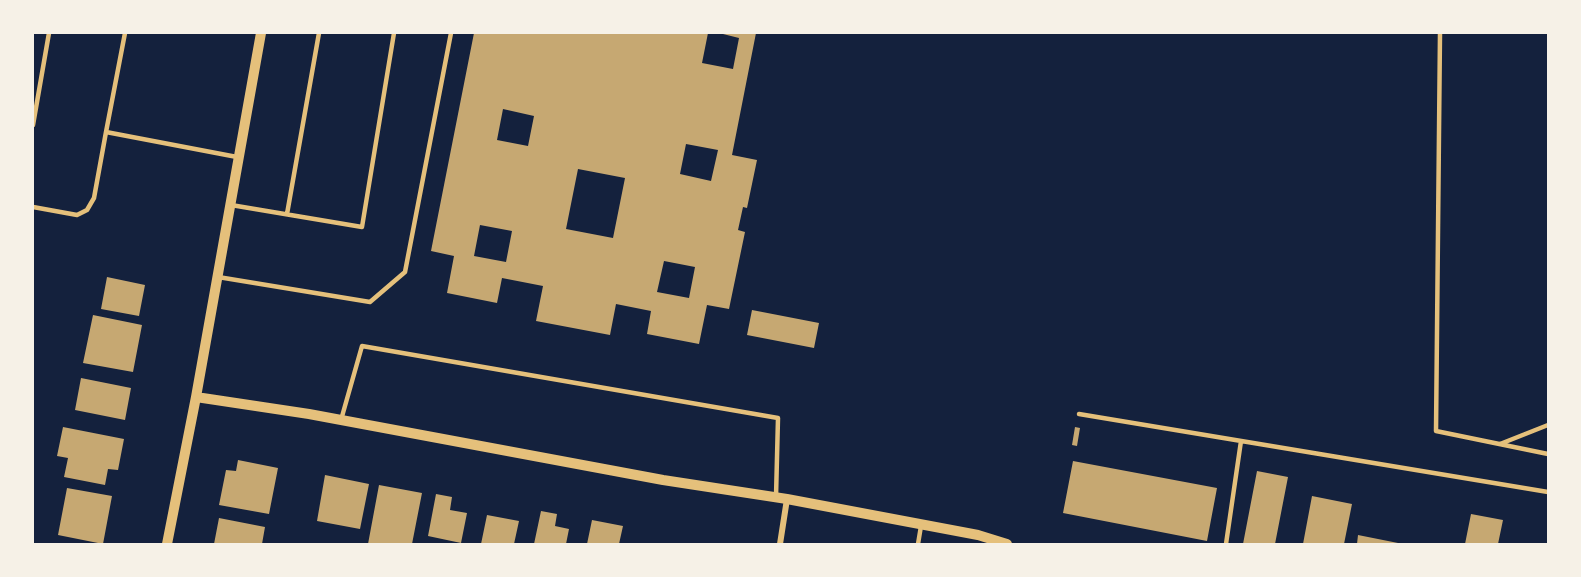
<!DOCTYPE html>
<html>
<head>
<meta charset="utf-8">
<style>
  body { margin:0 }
  #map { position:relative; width:1581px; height:577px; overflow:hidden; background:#14213d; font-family:Arial,sans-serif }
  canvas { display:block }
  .frame { position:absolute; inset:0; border:34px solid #f6f1e7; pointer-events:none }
</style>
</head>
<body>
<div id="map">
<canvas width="1581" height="577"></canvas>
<div class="frame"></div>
</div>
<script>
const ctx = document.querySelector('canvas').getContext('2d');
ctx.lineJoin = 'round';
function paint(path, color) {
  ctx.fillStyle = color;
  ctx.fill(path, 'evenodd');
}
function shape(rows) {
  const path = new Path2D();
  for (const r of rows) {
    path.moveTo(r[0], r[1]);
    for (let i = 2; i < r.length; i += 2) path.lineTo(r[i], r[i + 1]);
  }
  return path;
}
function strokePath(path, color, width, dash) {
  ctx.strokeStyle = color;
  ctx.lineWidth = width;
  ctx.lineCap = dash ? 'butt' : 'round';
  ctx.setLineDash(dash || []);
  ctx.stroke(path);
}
const building = shape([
  [474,33,708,33,702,63,733,69,739,38,719,33,756,33,732,155,757,160,747,208,743,207,738,230,745,232,729,309,707,305,699,344,647,334,651,311,616,304,610,335,536,321,543,286,502,278,497,303,447,293,454,256,431,251],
  [503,109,534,116,528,146,497,140],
  [686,144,718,150,711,181,680,174],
  [578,169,625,178,613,238,566,229],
  [480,225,512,231,506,262,474,256],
  [664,261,695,267,689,298,657,292],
  [107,277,145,285,139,316,101,309],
  [752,310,819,323,814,348,747,335],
  [93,315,142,325,133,372,83,363],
  [81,378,131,388,125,420,75,410],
  [63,427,124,439,118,470,108,469,105,485,64,477,68,458,57,456],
  [1075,427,1080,428,1077,446,1072,445],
  [238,460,278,468,269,514,219,505,226,470,236,471],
  [1073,461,1217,488,1207,541,1063,513],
  [1257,471,1288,477,1275,544,1243,544],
  [325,475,369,484,360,529,317,521],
  [379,485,422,493,412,544,368,544],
  [67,488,112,496,103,544,58,535],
  [436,494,452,497,450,510,467,513,461,543,428,536],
  [1312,496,1352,504,1344,544,1303,544],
  [541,511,557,514,555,526,569,529,566,544,534,544],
  [1471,514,1503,520,1498,544,1465,544],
  [487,515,519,521,514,544,481,544],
  [219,518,265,527,262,544,214,544],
  [592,520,623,526,619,544,587,544],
  [1358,535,1398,543,1398,544,1357,544]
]);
const service = shape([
  [1440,33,1436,431,1548,454],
  [33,125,49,33],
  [106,132,125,33],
  [231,205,362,227,394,33],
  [33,207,77,215,87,210,94,198,106,132,237,157],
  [287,214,319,33],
  [218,277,370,302,405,272,451,33],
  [1079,414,1548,492],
  [341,420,362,346,778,418,776,497],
  [1500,444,1548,425],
  [918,544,921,526],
  [1226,544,1241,441]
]);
const minor = shape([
  [780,544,787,499]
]);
const tertiary = shape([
  [196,397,309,414,663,480,787,499,978,535,1007,544],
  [167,544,196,397,261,33]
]);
paint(building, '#c6a872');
strokePath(service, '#e5c07b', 4.5);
strokePath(minor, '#e5c07b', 6);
strokePath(tertiary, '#e5c07b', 10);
</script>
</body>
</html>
